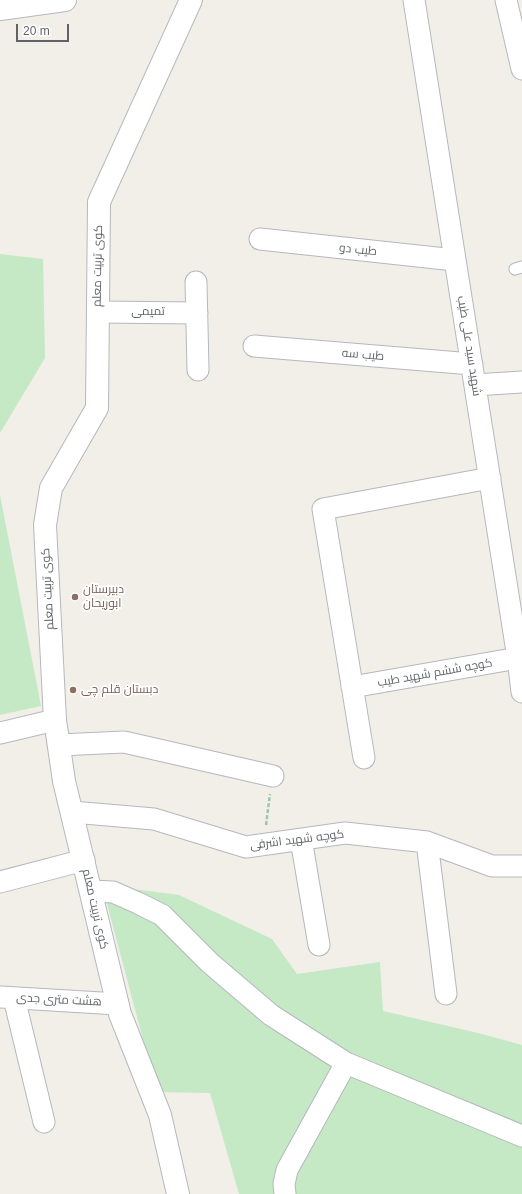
<!DOCTYPE html>
<html>
<head>
<meta charset="utf-8">
<style>
  body { margin:0 }
  #map { position:relative; width:522px; height:1194px; overflow:hidden; background:#f1efe8; font-family:Arial,sans-serif }
  canvas { display:block }
  .scale { position:absolute; left:16px; top:24px; width:53px; height:18px; box-sizing:border-box; border:2px solid #5f6368; border-top:0; padding-left:5px; font-size:12px; line-height:14px; white-space:nowrap; color:#5f6368; -webkit-text-stroke:3px #fff; paint-order:stroke }
</style>
</head>
<body>
<div id="map">
<canvas width="522" height="1194"></canvas>
<div class="scale">20 m</div>
</div>
<script>
const ctx = document.querySelector('canvas').getContext('2d');
ctx.lineJoin = 'round';
function paint(path, color) {
  ctx.fillStyle = color;
  ctx.fill(path, 'evenodd');
}
function shape(rows) {
  const path = new Path2D();
  for (const r of rows) {
    path.moveTo(r[0], r[1]);
    for (let i = 2; i < r.length; i += 2) path.lineTo(r[i], r[i + 1]);
  }
  return path;
}
function strokePath(path, color, width, dash) {
  ctx.strokeStyle = color;
  ctx.lineWidth = width;
  ctx.lineCap = dash ? 'butt' : 'round';
  ctx.setLineDash(dash || []);
  ctx.stroke(path);
}
function drawText(font, color, halo, rows, align = 'center') {
  ctx.font = font + ' Arial,Cairo,sans-serif';
  ctx.lineWidth = 3.5;
  ctx.setLineDash([]);
  ctx.textBaseline = 'middle';
  ctx.strokeStyle = halo;
  ctx.fillStyle = color;
  for (const [text, x, y, turn = 0] of rows) {
    ctx.save();
    ctx.translate(x, y);
    ctx.rotate((+turn || 0) * Math.PI / 180);
    ctx.textAlign = isNaN(turn) ? turn : align;
    if (halo) ctx.strokeText(text, 0, 0);
    ctx.fillText(text, 0, 0);
    ctx.restore();
  }
}
const green = shape([
  [0,254,43,259,45,358,0,433],
  [0,495,41,706,0,715],
  [102,885,179,895,272,939,297,974,380,962,383,1011,478,1033,522,1045,522,1194,239,1194,210,1093,157,1092]
]);
const path = shape([
  [266,825,270,794]
]);
const service = shape([
  [515,269,522,267]
]);
const minor = shape([
  [414,0,518,658,522,692],
  [506,0,522,69],
  [260,239,455,260],
  [196,282,198,370],
  [98,312,197,313],
  [254,346,472,364],
  [475,385,522,382],
  [352,687,518,658],
  [0,733,55,720],
  [59,745,124,742,273,776],
  [364,758,323,509,490,478],
  [72,812,154,819,246,847,345,833,427,842,492,866,522,866],
  [301,839,319,945],
  [427,842,446,994],
  [0,882,84,860],
  [91,891,113,892,138,903,162,915,210,963,271,1015,346,1063,522,1136],
  [1,997,118,1004],
  [14,998,44,1122],
  [285,1194,284,1184,287,1170,346,1063]
]);
const tertiary = shape([
  [0,9,65,0],
  [178,1194,160,1115,120,1014,64,781,55,720,45,525,51,488,97,408,99,202,191,0]
]);
const markers = [
  [75,597,4,"#8d6e63"],
  [73,690,4,"#8d6e63"]
];
const streetNames = [
  ["طیب دو",358,250,6],
  ["کوی تربیت معلم",98,266,-89],
  ["تمیمی",148,312],
  ["شهید سید علی طیب",469,346,81],
  ["طیب سه",363,355,5],
  ["کوی تربیت معلم",48,589,-93],
  ["کوچه ششم شهید طیب",435,673,-10],
  ["کوچه شهید اشرفی",297,840,-7],
  ["کوی تربیت معلم",95,909,77],
  ["هشت متری جدی",59,1000,3]
];
const educationNames = [
  ["دبیرستان",83,590],
  ["ابوریحان",83,604],
  ["دبستان قلم چی",81,690]
];
paint(green, '#c5e8c5');
strokePath(service, '#b5b8bc', 13);
strokePath(minor, '#b5b8bc', 23);
strokePath(tertiary, '#b5b8bc', 24);
strokePath(path, '#9cc7a9', 2.5, [4, 2]);
strokePath(service, '#fff', 11);
strokePath(minor, '#fff', 21);
strokePath(tertiary, '#fff', 22);
for (const [x, y, r, color] of markers) {
  const dot = new Path2D();
  dot.arc(x, y, r, 0, 2 * Math.PI);
  ctx.fillStyle = color;
  ctx.fill(dot);
  strokePath(dot, '#fff', 1.5);
}
drawText('12px', '#5f6368', '#fff', streetNames);
drawText('12px', '#785e54', '#fff', educationNames, 'left');
</script>
</body>
</html>
